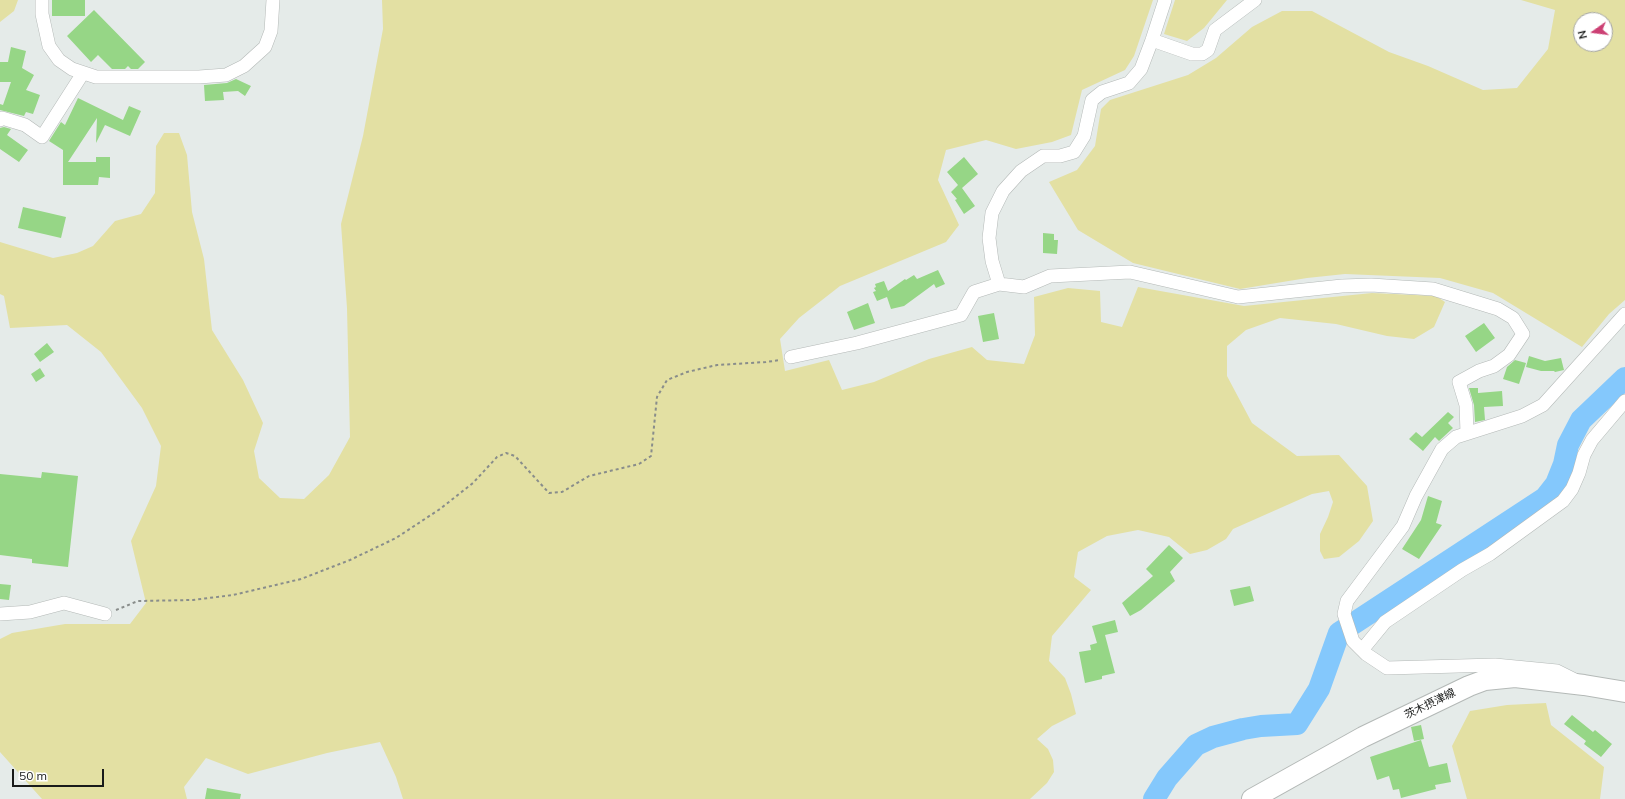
<!DOCTYPE html>
<html>
<head>
<meta charset="utf-8">
<style>
  body { margin:0 }
  #map { position:relative; width:1625px; height:799px; overflow:hidden; background:#e5ebe9; font-family:Mulish,sans-serif }
  canvas { display:block }
  .north { position:absolute; left:1573px; top:12px; width:40px; height:40px; box-sizing:border-box; background:#fff; border:1px solid #a3a4a3; border-radius:50%; rotate:256deg; font-size:11px; font-weight:700; line-height:16px; text-align:center; color:#191b1a }
  .north::after { content:''; display:block; margin:auto; width:14px; height:18px; background:#cc4074; clip-path:polygon(50% 0,100% 100%,50% 72%,0 100%) }
  .scale { position:absolute; left:12px; top:769px; width:92px; height:18px; box-sizing:border-box; border:2px solid #191b1a; border-top:0; padding-left:5px; font-size:12px; line-height:14px; white-space:nowrap; color:#191b1a; -webkit-text-stroke:3px #fff; paint-order:stroke }
</style>
</head>
<body>
<div id="map">
<canvas width="1625" height="799"></canvas>
<div class="north">N</div>
<div class="scale">50 m</div>
</div>
<script>
const ctx = document.querySelector('canvas').getContext('2d');
ctx.lineJoin = 'round';
function paint(path, color) {
  ctx.fillStyle = color;
  ctx.fill(path, 'evenodd');
}
function shape(rows) {
  const path = new Path2D();
  for (const r of rows) {
    path.moveTo(r[0], r[1]);
    for (let i = 2; i < r.length; i += 2) path.lineTo(r[i], r[i + 1]);
  }
  return path;
}
function strokePath(path, color, width, dash) {
  ctx.strokeStyle = color;
  ctx.lineWidth = width;
  ctx.lineCap = dash ? 'butt' : 'round';
  ctx.setLineDash(dash || []);
  ctx.stroke(path);
}
function drawText(font, color, halo, rows, align = 'center') {
  ctx.font = font + ' Mulish,"Noto Sans JP",sans-serif';
  ctx.lineWidth = 3;
  ctx.setLineDash([]);
  ctx.textBaseline = 'middle';
  ctx.strokeStyle = halo;
  ctx.fillStyle = color;
  for (const [text, x, y, turn = 0] of rows) {
    ctx.save();
    ctx.translate(x, y);
    ctx.rotate((+turn || 0) * Math.PI / 180);
    ctx.textAlign = isNaN(turn) ? turn : align;
    if (halo) ctx.strokeText(text, 0, 0);
    ctx.fillText(text, 0, 0);
    ctx.restore();
  }
}
const green = shape([
  [0,0,18,0,14,11,0,22],
  [382,0,1153,0,1134,56,1125,70,1082,90,1071,135,1052,142,1016,149,986,140,946,150,938,180,959,225,946,242,840,286,799,318,780,339,785,371,829,360,842,390,874,382,929,359,972,347,987,360,1024,364,1035,335,1034,297,1068,288,1100,291,1101,322,1122,327,1138,287,1244,306,1372,293,1436,296,1445,302,1434,327,1414,339,1387,336,1336,324,1280,318,1246,330,1227,346,1227,376,1252,423,1297,456,1339,455,1367,486,1373,521,1359,541,1339,557,1324,559,1320,551,1320,534,1328,517,1333,502,1329,491,1312,494,1233,529,1226,539,1207,550,1190,554,1169,537,1138,530,1107,536,1078,552,1074,577,1091,590,1052,636,1049,661,1065,678,1071,694,1076,714,1052,726,1037,739,1048,749,1053,760,1054,772,1047,783,1030,799,403,799,396,777,380,742,327,753,248,774,206,758,184,787,187,799,42,799,0,752,0,639,12,633,65,624,130,624,146,603,131,541,156,486,161,446,142,408,101,352,67,325,10,328,4,296,0,294,0,242,53,258,77,253,93,246,115,221,141,214,155,193,156,146,164,133,179,133,187,155,192,212,204,259,212,330,243,380,263,423,254,451,259,478,280,498,304,499,329,475,350,437,347,308,341,224,363,136,383,29],
  [1175,0,1227,0,1204,28,1187,41,1164,34],
  [1521,0,1625,0,1625,300,1609,314,1582,347,1493,293,1440,278,1345,274,1307,278,1240,289,1133,263,1078,230,1049,182,1077,170,1095,146,1101,109,1110,100,1188,75,1216,58,1252,27,1282,11,1312,11,1389,52,1428,66,1483,90,1517,88,1548,49,1555,10],
  [1581,20,1605,20,1605,44,1581,44],
  [1546,703,1551,725,1604,767,1600,799,1467,799,1452,746,1470,711,1507,705]
]);
const river = shape([
  [1154,799,1167,778,1196,745,1213,737,1243,729,1261,726,1297,724,1319,689,1339,633,1545,498,1556,484,1564,464,1568,445,1581,420,1625,378]
]);
const building = shape([
  [52,0,85,0,85,16,52,16],
  [94,10,145,62,138,69,131,69,128,66,125,69,112,69,98,55,91,62,67,36],
  [11,47,26,51,22,68,34,75,26,90,40,95,33,114,26,112,24,116,0,110,0,104,3,105,11,82,0,82,0,62,8,62],
  [236,79,251,86,245,96,238,91,223,92,224,100,205,101,204,85,227,83],
  [78,98,123,120,129,106,141,111,130,136,105,125,96,143,97,118,68,162,96,162,96,157,110,157,110,178,99,177,98,185,63,185,63,150,49,141,61,122,65,125],
  [4,127,11,129,7,135,28,150,19,162,0,149,0,128],
  [964,157,978,174,962,188,975,206,964,214,955,200,957,199,951,192,958,185,947,172],
  [23,207,66,217,61,238,18,228],
  [1043,233,1054,234,1054,240,1058,240,1057,254,1043,253],
  [938,270,945,284,936,288,934,284,904,306,891,309,887,297,877,301,873,292,876,291,874,288,876,287,875,284,884,281,888,291,905,279,906,280,914,275,917,279],
  [868,303,875,323,854,330,847,312],
  [994,313,999,339,983,342,978,316],
  [1484,323,1495,338,1476,352,1465,336],
  [47,343,54,352,40,362,34,354],
  [1529,356,1545,361,1561,358,1564,370,1555,372,1554,371,1541,371,1526,367],
  [1515,360,1526,363,1519,384,1503,379,1507,367],
  [40,368,45,376,36,382,31,374],
  [1469,388,1478,388,1478,393,1502,391,1503,406,1484,407,1485,420,1475,422,1474,405],
  [1448,412,1454,417,1448,423,1453,428,1439,441,1435,437,1423,451,1409,439,1416,432,1422,437],
  [42,472,78,476,68,567,32,563,32,559,0,555,0,474,41,478],
  [1428,496,1442,501,1436,523,1442,525,1419,559,1402,549,1421,520],
  [1169,545,1183,558,1170,572,1175,581,1141,610,1130,616,1122,603,1153,576,1146,569],
  [0,584,11,585,9,600,0,599],
  [1250,586,1254,601,1234,606,1230,590],
  [1115,620,1118,632,1105,635,1115,673,1102,676,1102,679,1085,683,1079,652,1091,650,1090,645,1097,643,1092,626],
  [1572,715,1593,732,1595,730,1612,744,1601,757,1584,744,1586,741,1564,724],
  [1421,725,1424,739,1414,741,1411,727],
  [1421,740,1429,767,1447,763,1451,782,1435,785,1436,789,1401,798,1399,789,1393,790,1389,776,1377,780,1370,757],
  [207,788,241,794,240,799,205,799]
]);
const path = shape([
  [116,610,138,601,193,600,233,595,301,579,350,560,396,538,440,509,473,483,497,457,506,453,515,456,549,493,562,492,589,476,639,464,651,456,657,397,667,380,687,372,717,365,766,362,780,360]
]);
const street = shape([
  [42,0,42,14,49,46,59,60,72,69,96,77,199,77,226,75,244,66,265,47,271,31,273,0],
  [1152,40,1192,54,1202,54,1208,50,1215,30,1255,0],
  [0,120,2,118,25,125,42,137,83,73],
  [999,284,992,261,989,238,992,213,1003,191,1021,171,1043,156,1060,156,1074,152,1084,136,1092,100,1102,92,1129,83,1141,69,1152,40,1165,0],
  [791,357,857,343,961,315,974,292,999,284,1024,287,1050,276,1130,272,1238,297,1342,286,1371,285,1433,289,1498,309,1513,318,1523,334,1509,355,1494,366,1479,371,1459,382,1466,405,1467,433],
  [0,614,30,612,64,603,105,614],
  [1362,650,1385,622,1462,570,1490,554,1563,501,1572,489,1579,473,1584,455,1592,440,1625,401],
  [1575,680,1557,671,1495,665,1387,668,1366,654,1353,641,1344,614,1347,601,1403,526,1416,496,1442,449,1456,437,1522,416,1543,405,1625,314]
]);
const primary = shape([
  [1252,799,1363,737,1469,686,1485,680,1515,677,1584,685,1625,692]
]);
const streetNames = [
  ["茨木摂津線",1430,704,-26]
];
paint(green, '#e3e0a3');
strokePath(river, '#84c8fc', 22);
paint(building, '#96d686');
strokePath(street, '#b4b9b7', 14);
strokePath(primary, '#b4b9b7', 22);
strokePath(path, '#898d8b', 2, [3, 3]);
strokePath(street, '#fff', 13);
strokePath(primary, '#fff', 20);
drawText('11px', '#191b1a', '#fff', streetNames);
</script>
</body>
</html>
